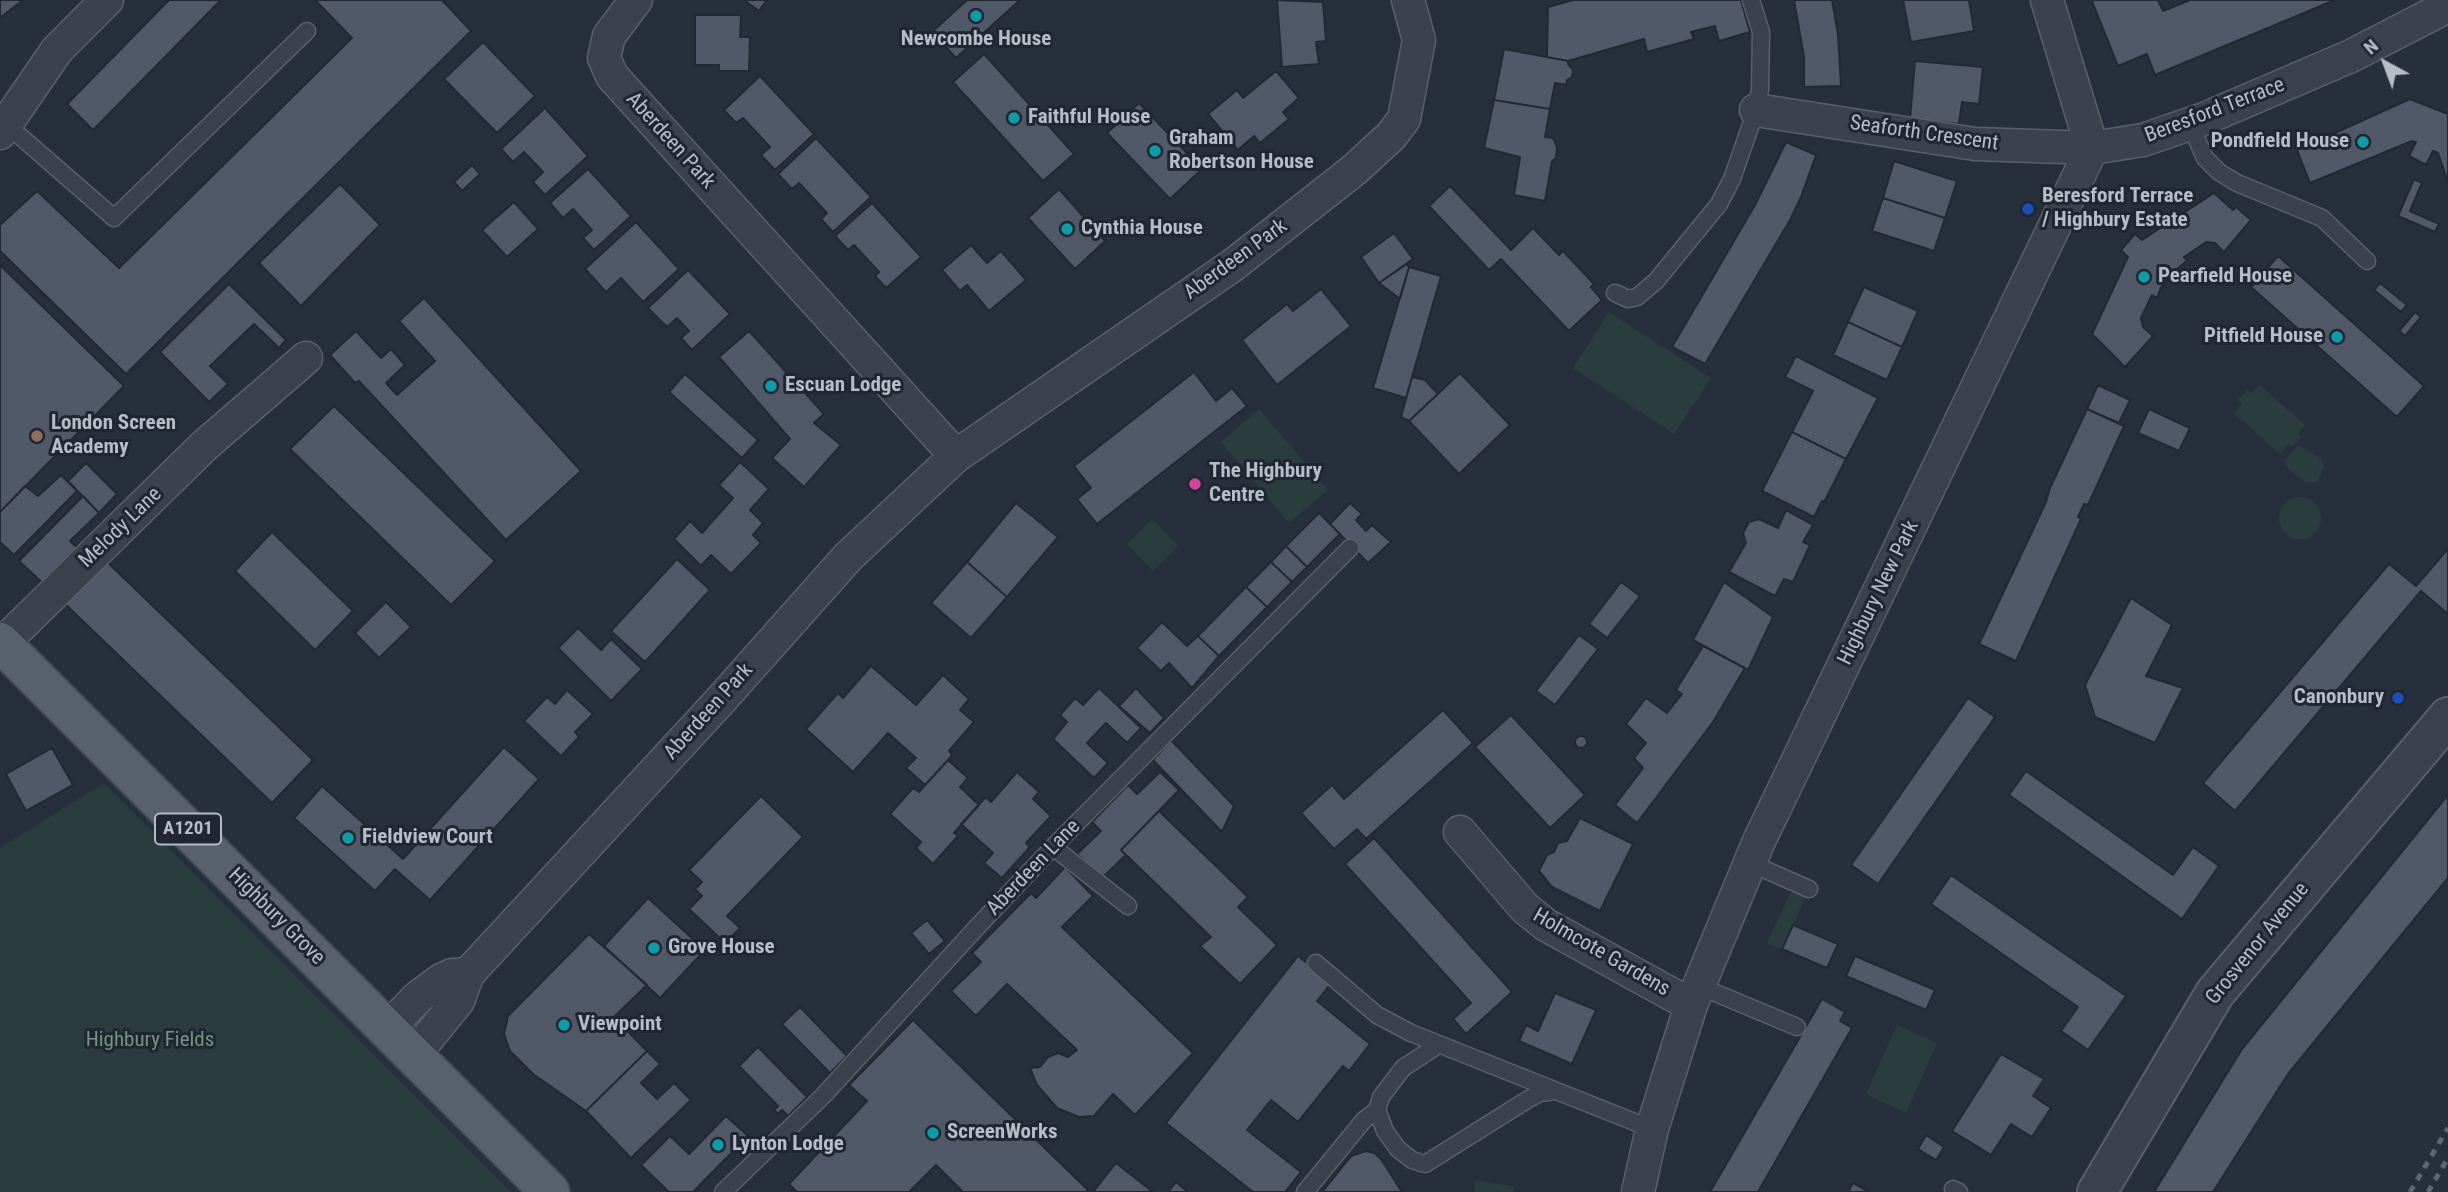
<!DOCTYPE html>
<html>
<head>
<meta charset="utf-8">
<style>
  body { margin:0 }
  #map { position:relative; width:2448px; height:1192px; overflow:hidden; background:#282f3c; font-family:"Roboto Condensed",sans-serif }
  canvas { display:block }
  .north { position:absolute; left:2350px; top:28px; width:70px; height:70px; -webkit-text-stroke:5px #202732; paint-order:stroke; rotate:319deg; font-size:19px; font-weight:700; line-height:28px; text-align:center; color:#b7bdc7 }
  .north::after { content:''; display:block; margin:auto; width:24px; height:32px; background:#b7bdc7; clip-path:polygon(50% 0,100% 100%,50% 72%,0 100%) }
</style>
</head>
<body>
<div id="map">
<canvas width="2448" height="1192"></canvas>
<div class="north">N</div>
</div>
<script>
const ctx = document.querySelector('canvas').getContext('2d');
ctx.lineJoin = 'round';
function paint(path, color) {
  ctx.fillStyle = color;
  ctx.fill(path, 'evenodd');
}
function shape(rows) {
  const path = new Path2D();
  for (const r of rows) {
    if (r.length === 3) {
      path.moveTo(r[0] + r[2], r[1]);
      path.arc(r[0], r[1], r[2], 0, 2 * Math.PI);
      continue;
    }
    path.moveTo(r[0], r[1]);
    for (let i = 2; i < r.length; i += 2) path.lineTo(r[i], r[i + 1]);
  }
  return path;
}
function strokePath(path, color, width, dash) {
  ctx.strokeStyle = color;
  ctx.lineWidth = width;
  ctx.lineCap = dash ? 'butt' : 'round';
  ctx.setLineDash(dash || []);
  ctx.stroke(path);
}
function drawText(font, color, halo, rows, align = 'center') {
  ctx.font = font + ' "Roboto Condensed",sans-serif';
  ctx.lineWidth = 6;
  ctx.setLineDash([]);
  ctx.textBaseline = 'middle';
  ctx.strokeStyle = halo;
  ctx.fillStyle = color;
  for (const [text, x, y, turn = 0] of rows) {
    ctx.save();
    ctx.translate(x, y);
    ctx.rotate((+turn || 0) * Math.PI / 180);
    ctx.textAlign = isNaN(turn) ? turn : align;
    if (halo) ctx.strokeText(text, 0, 0);
    ctx.fillText(text, 0, 0);
    ctx.restore();
  }
}
const green = shape([
  [1609,312,1711,378,1674,434,1573,368],
  [2260,385,2305,425,2298,434,2301,437,2292,447,2288,445,2280,454,2234,413,2242,404,2238,400,2247,390,2252,393],
  [1259,409,1328,490,1289,523,1221,442],
  [2298,445,2321,458,2324,467,2318,481,2307,483,2290,471,2284,461],
  [2300,518,21],
  [1152,519,1178,546,1153,571,1127,544],
  [104,783,378,1059,511,1192,0,1192,0,848],
  [1795,883,1809,889,1782,949,1767,943],
  [1897,1025,1937,1043,1906,1113,1866,1094],
  [1475,1181,1514,1186,1513,1192,1474,1192]
]);
const building = shape([
  [0,0,23,0,0,18,0,0],
  [169,0,221,0,93,130,67,104,169,0],
  [315,0,442,0,471,31,126,374,0,251,0,225,37,191,119,268,352,38,315,0],
  [744,0,767,0,759,11,744,0],
  [967,0,1020,0,956,58,932,32,967,0],
  [1277,0,1323,2,1326,41,1316,42,1319,64,1282,67,1277,0],
  [1573,0,1741,0,1750,32,1719,41,1715,26,1691,32,1694,39,1647,52,1644,39,1568,61,1547,57,1548,7,1573,0],
  [1794,0,1832,0,1838,34,1841,86,1804,87,1804,57,1794,0],
  [1903,0,1969,0,1974,31,1911,42,1903,0],
  [2095,0,2158,0,2163,11,2190,0,2335,0,2155,75,2147,54,2118,66,2092,1,2095,0],
  [695,15,741,15,740,37,750,37,749,71,719,71,719,65,695,65,695,15],
  [483,42,535,96,497,133,444,79,483,42],
  [1504,49,1568,61,1568,64,1573,70,1572,77,1567,80,1566,85,1555,83,1550,109,1494,100,1504,49],
  [984,54,1074,154,1043,181,953,82,984,54],
  [1915,61,1983,67,1979,104,1962,102,1959,124,1910,119,1915,61],
  [1276,71,1299,98,1283,112,1289,119,1260,143,1254,136,1238,150,1208,114,1237,90,1243,98,1276,71],
  [760,76,814,134,775,170,761,155,770,147,743,118,736,123,724,110,760,76],
  [2410,99,2448,114,2448,182,2438,153,2433,151,2426,165,2409,156,2416,142,2412,141,2310,183,2297,150,2410,99],
  [1494,100,1550,109,1545,137,1553,138,1557,148,1556,158,1552,161,1545,201,1514,195,1520,157,1484,148,1494,100],
  [1139,103,1202,169,1170,199,1107,133,1139,103],
  [545,108,588,156,545,195,533,182,543,172,524,152,513,162,501,149,545,108],
  [816,138,871,197,833,232,821,219,827,213,799,183,792,189,778,174,816,138],
  [1786,142,1816,155,1801,197,1790,220,1705,364,1672,347,1755,205,1786,142],
  [1894,161,1957,181,1945,218,1883,198,1894,161],
  [472,165,480,174,462,191,454,182,472,165],
  [588,169,631,216,594,250,583,238,592,230,573,209,563,218,550,203,588,169],
  [2414,179,2422,183,2410,211,2439,224,2435,232,2398,216,2414,179],
  [340,184,380,225,301,306,259,263,340,184],
  [1450,186,1511,250,1533,228,1559,255,1563,251,1594,284,1591,287,1602,300,1569,331,1501,259,1489,270,1429,206,1450,186],
  [1059,189,1105,241,1075,269,1028,218,1059,189],
  [2214,193,2233,210,2236,207,2251,220,2224,252,2215,243,2206,242,2184,257,2187,261,2178,268,2161,287,2157,298,2152,295,2141,318,2143,327,2153,336,2125,367,2092,334,2128,257,2121,250,2135,234,2142,240,2214,193],
  [1883,198,1945,218,1934,251,1872,231,1883,198],
  [514,202,538,229,507,257,482,230,514,202],
  [872,203,921,257,886,288,875,276,879,272,854,245,848,250,835,236,872,203],
  [636,222,679,269,643,302,621,278,606,292,585,269,636,222],
  [1394,233,1413,259,1379,283,1361,257,1394,233],
  [971,245,987,263,1001,251,1026,280,989,311,967,285,960,291,942,270,971,245],
  [2278,256,2424,386,2397,417,2251,287,2278,256],
  [1407,264,1409,267,1400,299,1379,283,1407,264],
  [0,265,124,386,0,512,0,265],
  [1409,267,1441,276,1406,398,1373,388,1409,267],
  [688,270,730,314,692,350,681,338,689,331,677,318,667,327,648,308,688,270],
  [2380,283,2407,305,2401,312,2374,290,2380,283],
  [229,284,286,340,279,348,254,324,210,366,228,384,209,402,160,352,229,284],
  [1864,287,1918,311,1902,347,1848,322,1864,287],
  [1321,289,1351,326,1277,385,1242,340,1287,304,1293,311,1321,289],
  [424,298,581,471,506,540,359,381,355,383,330,355,356,331,381,358,391,349,405,365,386,383,397,395,435,361,399,321,424,298],
  [2415,312,2421,317,2405,336,2399,331,2415,312],
  [1848,322,1902,347,1887,380,1833,355,1848,322],
  [749,331,824,414,814,423,841,445,804,487,772,458,790,439,719,357,749,331],
  [1796,356,1878,398,1846,459,1792,432,1813,391,1785,377,1796,356],
  [1194,372,1216,401,1232,388,1247,406,1097,524,1077,499,1091,488,1074,466,1194,372],
  [1460,373,1510,425,1459,474,1409,421,1460,373],
  [685,374,758,440,742,458,669,392,685,374],
  [1412,377,1425,380,1438,394,1409,421,1401,417,1412,377],
  [2098,385,2130,400,2119,423,2087,409,2098,385],
  [334,406,495,561,451,605,290,449,334,406],
  [2087,409,2124,426,2088,505,2084,504,2078,517,2081,519,2016,661,1979,644,2046,502,2050,488,2087,409],
  [2149,409,2190,428,2179,451,2138,433,2149,409],
  [1792,432,1846,459,1824,502,1822,501,1814,517,1762,491,1792,432],
  [740,462,769,489,750,510,763,523,753,535,761,543,731,574,711,555,701,566,674,539,690,521,702,533,733,498,719,485,740,462],
  [86,463,117,494,99,513,68,481,86,463],
  [61,475,77,491,14,555,0,542,0,512,25,486,38,496,61,475],
  [83,496,99,513,70,541,83,553,49,589,19,561,83,496],
  [1016,503,1058,537,1007,597,967,562,1016,503],
  [1350,503,1362,514,1356,520,1366,531,1372,525,1391,542,1368,563,1330,524,1350,503],
  [1786,510,1813,525,1803,542,1810,545,1793,582,1784,579,1775,596,1729,572,1746,543,1743,533,1749,522,1759,519,1778,528,1786,510],
  [1319,513,1340,534,1307,567,1286,546,1319,513],
  [272,532,353,611,315,650,235,571,272,532],
  [1286,546,1307,567,1292,582,1271,562,1286,546],
  [2448,549,2448,614,2421,591,2235,811,2203,783,2389,564,2416,586,2448,549],
  [103,558,313,760,272,803,61,600,103,558],
  [677,559,710,590,645,662,611,631,677,559],
  [967,562,1007,597,971,638,931,603,967,562],
  [1271,562,1292,582,1267,607,1246,587,1271,562],
  [1621,582,1640,596,1607,638,1589,624,1621,582],
  [1724,582,1773,617,1748,670,1693,640,1724,582],
  [1246,587,1267,607,1219,656,1198,636,1246,587],
  [2131,598,2172,625,2146,676,2183,688,2155,743,2095,717,2085,685,2131,598],
  [386,602,411,627,379,658,355,633,386,602],
  [1162,622,1187,646,1198,636,1219,656,1192,688,1169,663,1161,671,1137,648,1162,622],
  [578,628,601,650,611,639,642,669,611,701,558,648,578,628],
  [1579,635,1598,649,1555,705,1536,691,1579,635],
  [1703,646,1745,668,1713,722,1637,823,1615,805,1643,768,1634,758,1646,743,1626,724,1646,698,1667,713,1682,694,1676,690,1703,646],
  [871,666,916,705,943,675,969,699,960,710,974,722,949,751,952,755,948,760,925,785,906,768,916,758,888,733,853,772,806,729,838,693,843,698,871,666],
  [1099,688,1141,728,1127,743,1106,723,1087,743,1108,763,1094,778,1053,739,1067,722,1060,715,1075,698,1083,705,1099,688],
  [1136,688,1164,718,1150,733,1119,706,1136,688],
  [567,690,593,714,575,732,579,737,561,756,524,721,547,697,555,704,567,690],
  [1968,698,1995,717,1878,884,1851,865,1968,698],
  [1443,710,1473,743,1366,839,1357,829,1334,849,1301,813,1332,785,1344,799,1443,710],
  [1511,715,1585,795,1550,828,1475,747,1511,715],
  [1581,742,6],
  [1171,740,1234,806,1222,832,1153,760,1171,740],
  [504,747,539,779,430,900,395,869,375,891,294,818,322,786,403,859,504,747],
  [52,748,73,785,26,811,6,774,52,748],
  [948,760,968,778,960,787,979,805,954,833,958,836,933,864,916,848,921,842,890,814,913,788,919,792,948,760],
  [2026,771,2173,875,2193,847,2219,866,2182,919,2009,795,2026,771],
  [1017,772,1039,792,1033,799,1051,816,1026,843,1030,847,1002,878,984,863,993,853,961,824,986,797,991,802,1017,772],
  [1160,772,1179,790,1121,850,1126,855,1102,878,1077,854,1101,831,1092,822,1128,785,1137,794,1160,772],
  [2448,795,2448,878,2288,1074,2213,1192,2154,1192,2242,1049,2448,795],
  [761,796,803,837,727,916,740,928,725,943,689,909,702,896,695,889,702,882,689,870,761,796],
  [1159,811,1248,897,1238,907,1277,945,1240,984,1200,946,1211,937,1121,850,1159,811],
  [1580,818,1633,844,1600,911,1552,887,1539,871,1547,855,1554,852,1558,843,1567,841,1580,818],
  [1374,838,1512,992,1466,1034,1453,1019,1471,1003,1345,864,1374,838],
  [1065,867,1093,896,1062,927,1193,1053,1135,1115,1113,1094,1094,1116,1079,1117,1057,1108,1037,1085,1030,1068,1040,1067,1048,1057,1058,1053,1068,1057,1077,1050,1007,984,976,1016,951,991,981,962,972,953,1031,893,1036,898,1065,867],
  [1951,875,2126,996,2088,1050,2061,1031,2078,1007,1931,904,1951,875],
  [648,898,705,950,660,998,604,946,648,898],
  [927,920,945,941,929,954,911,933,927,920],
  [1793,925,1838,944,1827,968,1782,949,1793,925],
  [589,934,647,985,614,1017,647,1051,586,1111,533,1074,510,1051,504,1034,508,1016,589,934],
  [1298,956,1332,982,1317,1001,1370,1044,1349,1071,1343,1066,1298,1122,1271,1100,1247,1130,1301,1172,1285,1192,1253,1192,1166,1123,1298,956],
  [1855,956,1935,990,1926,1010,1846,976,1855,956],
  [1555,993,1596,1010,1572,1064,1519,1041,1526,1025,1538,1031,1555,993],
  [1822,999,1845,1012,1840,1021,1852,1028,1758,1192,1710,1192,1822,999],
  [800,1007,847,1056,830,1073,782,1024,800,1007],
  [913,1020,1088,1190,1086,1192,963,1192,936,1165,909,1192,797,1192,789,1184,867,1101,849,1085,913,1020],
  [758,1047,807,1097,788,1116,782,1110,778,1114,774,1110,778,1106,739,1066,758,1047],
  [647,1051,660,1064,641,1083,657,1099,674,1083,691,1100,631,1158,586,1111,647,1051],
  [2001,1054,2044,1079,2033,1096,2051,1108,2032,1137,2011,1124,1991,1155,1952,1131,2001,1054],
  [726,1116,748,1136,693,1192,669,1192,641,1165,670,1136,689,1154,726,1116],
  [1926,1135,1944,1147,1936,1160,1918,1149,1926,1135],
  [1366,1151,1374,1153,1381,1159,1402,1192,1322,1192,1351,1156,1366,1151],
  [1116,1163,1153,1192,1093,1192,1116,1163],
  [1176,1182,1188,1192,1168,1192,1176,1182],
  [1853,1183,1869,1192,1848,1192,1853,1183]
]);
const service = shape([
  [6,124,114,218,307,31],
  [2190,124,2205,158,2219,172,2237,183,2322,218,2367,261],
  [1615,293,1628,299,1637,297,1656,281,1719,204,1732,179,1756,110,1760,90,1761,32,1751,0],
  [1053,847,1128,906],
  [1750,863,1809,889],
  [1316,963,1377,1015,1411,1033,1652,1129],
  [1699,986,1797,1027],
  [1377,1110,1385,1131,1398,1149,1412,1160,1425,1164,1527,1100,1540,1093,1555,1091],
  [1953,1189,1959,1192],
  [723,1192,823,1096,978,926,1053,847,1350,548],
  [1305,1192,1364,1120,1377,1110,1381,1097,1403,1068,1438,1045]
]);
const minor = shape([
  [636,0,609,36,604,58,612,76,956,456],
  [1756,110,1975,144,2092,148,2143,140,2204,119,2351,56,2448,6],
  [0,133,57,50,107,0],
  [2,644,204,446,306,358],
  [1460,832,1525,908,1546,925,1691,1005],
  [468,974,719,702,848,557,956,456,1233,265,1354,170,1391,136,1404,119,1419,40,1408,0],
  [387,1029,418,997,441,980,452,975,468,974,458,1001,414,1055],
  [1638,1192,1652,1129,1691,1005,1759,841,2092,148,2047,0]
]);
const tertiary = shape([
  [2097,1192,2215,993,2448,717]
]);
const primary = shape([
  [0,642,550,1192]
]);
const rail = shape([
  [2410,1192,2448,1128],
  [2428,1192,2448,1158]
]);
const markers = [
  [976,16,7,"#0f9aa8"],
  [1014,118,7,"#0f9aa8"],
  [2363,142,7,"#0f9aa8"],
  [1155,151,7,"#0f9aa8"],
  [2028,209,7,"#1a4fb4"],
  [1067,229,7,"#0f9aa8"],
  [2144,277,7,"#0f9aa8"],
  [2337,337,7,"#0f9aa8"],
  [771,386,7,"#0f9aa8"],
  [37,436,7,"#8d6e63"],
  [1195,484,7,"#d1479c"],
  [2398,698,7,"#1a4fb4"],
  [348,838,7,"#0f9aa8"],
  [654,948,7,"#0f9aa8"],
  [564,1025,7,"#0f9aa8"],
  [933,1133,7,"#0f9aa8"],
  [718,1145,7,"#0f9aa8"]
];
const shields = [
  [188,829,66]
];
const shieldNames = [
  ["A1201",188,829]
];
const poiNames = [
  ["Newcombe House",976,40,"center"],
  ["Faithful House",1028,118],
  ["Graham",1169,139],
  ["Robertson House",1169,163],
  ["Pondfield House",2349,142,"right"],
  ["Beresford Terrace",2042,197],
  ["/ Highbury Estate",2042,221],
  ["Cynthia House",1081,229],
  ["Pearfield House",2158,277],
  ["Pitfield House",2323,337,"right"],
  ["Escuan Lodge",785,386],
  ["London Screen",51,424],
  ["Academy",51,448],
  ["The Highbury",1209,472],
  ["Centre",1209,496],
  ["Canonbury",2384,698,"right"],
  ["Fieldview Court",362,838],
  ["Grove House",668,948],
  ["Viewpoint",578,1025],
  ["ScreenWorks",947,1133],
  ["Lynton Lodge",732,1145]
];
const streetNames = [
  ["Beresford Terrace",2215,111,-21],
  ["Seaforth Crescent",1924,134,8],
  ["Aberdeen Park",670,141,48],
  ["Aberdeen Park",1236,260,-36],
  ["Melody Lane",121,528,-44],
  ["Highbury New Park",1879,593,-64],
  ["Aberdeen Park",709,712,-48],
  ["Aberdeen Lane",1034,868,-46],
  ["Highbury Grove",276,917,45],
  ["Grosvenor Avenue",2258,944,-51],
  ["Holmcote Gardens",1601,953,30]
];
const parkNames = [
  ["Highbury Fields",150,1041]
];
paint(green, '#2a3c3e');
paint(building, '#515867');
strokePath(building, '#222934', 2);
strokePath(service, '#59606a', 19);
strokePath(minor, '#59606a', 35);
strokePath(tertiary, '#59606a', 42);
strokePath(primary, '#444b56', 42);
strokePath(service, '#3b424d', 16);
strokePath(minor, '#3b424d', 32);
strokePath(tertiary, '#3b424d', 38);
strokePath(primary, '#59616c', 38);
strokePath(rail, '#5e6673', 5, [7, 7]);
for (const [x, y, r, color] of markers) {
  const dot = new Path2D();
  dot.arc(x, y, r, 0, 2 * Math.PI);
  ctx.fillStyle = color;
  ctx.fill(dot);
  strokePath(dot, '#202732', 2.5);
}
for (const [x, y, w] of shields) {
  const box = new Path2D();
  box.roundRect(x - w / 2, y - 15.5, w, 31, 5);
  ctx.fillStyle = '#202732';
  ctx.fill(box);
  strokePath(box, '#b7bdc7', 2);
}
drawText('bold 19px', '#b7bdc7', null, shieldNames);
drawText('bold 21px', '#b7bdc7', '#202732', poiNames, 'left');
drawText('21px', '#b7bdc7', '#202732', streetNames);
drawText('21px', '#71967b', '#202732', parkNames);
</script>
</body>
</html>
